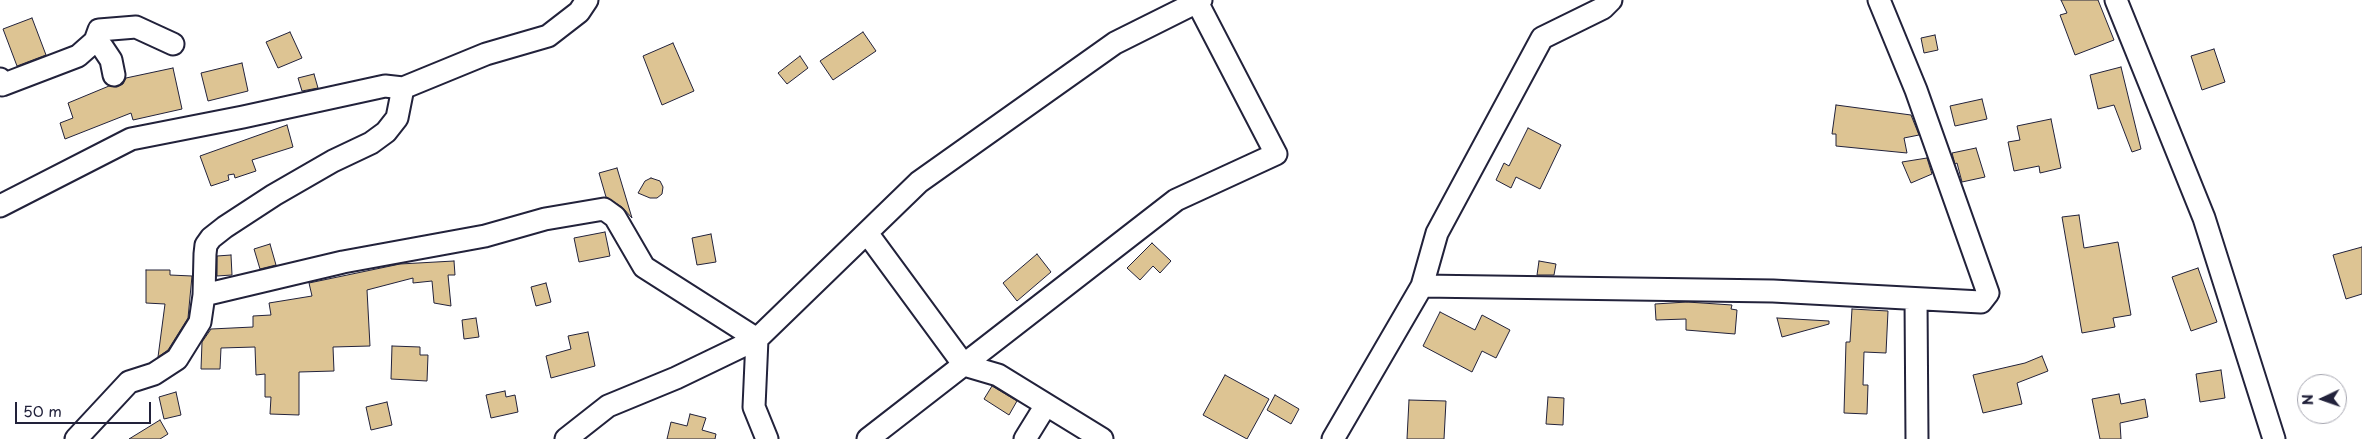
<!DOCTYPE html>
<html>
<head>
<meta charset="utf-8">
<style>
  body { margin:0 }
  #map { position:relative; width:2362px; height:439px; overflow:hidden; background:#fff; font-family:"Playpen Sans",sans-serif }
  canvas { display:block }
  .north { position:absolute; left:2297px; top:374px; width:50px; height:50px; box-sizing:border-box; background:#fff; border:1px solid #a7a7b1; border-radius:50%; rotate:267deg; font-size:14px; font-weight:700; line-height:20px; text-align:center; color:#22223b }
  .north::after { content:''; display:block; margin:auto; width:18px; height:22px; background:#22223b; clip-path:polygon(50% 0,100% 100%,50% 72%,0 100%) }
  .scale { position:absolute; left:15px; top:402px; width:136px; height:22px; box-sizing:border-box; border:2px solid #22223b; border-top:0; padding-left:6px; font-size:15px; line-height:18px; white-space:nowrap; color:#22223b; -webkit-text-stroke:4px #fff; paint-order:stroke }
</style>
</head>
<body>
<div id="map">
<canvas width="2362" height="439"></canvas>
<div class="north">N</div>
<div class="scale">50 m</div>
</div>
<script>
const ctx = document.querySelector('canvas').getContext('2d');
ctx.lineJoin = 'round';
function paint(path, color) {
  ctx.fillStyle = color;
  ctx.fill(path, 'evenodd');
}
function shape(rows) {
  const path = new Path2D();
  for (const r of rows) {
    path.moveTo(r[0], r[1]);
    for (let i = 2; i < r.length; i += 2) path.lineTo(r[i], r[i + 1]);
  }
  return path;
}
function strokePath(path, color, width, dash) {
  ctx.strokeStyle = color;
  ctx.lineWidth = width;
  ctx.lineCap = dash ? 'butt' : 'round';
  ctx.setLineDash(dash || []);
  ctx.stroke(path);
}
const building = shape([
  [2061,0,2098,0,2114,40,2075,55,2060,15,2067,13,2061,0],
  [32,18,46,55,17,66,3,29,32,18],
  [290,32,302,58,278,68,266,42,290,32],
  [863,32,876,51,833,80,820,61,863,32],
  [1935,35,1938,50,1924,53,1921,38,1935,35],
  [673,43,694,91,662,105,643,56,673,43],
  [2214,49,2225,82,2202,90,2191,56,2214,49],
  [800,56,808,68,787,84,778,73,800,56],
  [242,63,248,91,208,101,201,73,242,63],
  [2121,67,2141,149,2132,152,2114,105,2098,109,2090,75,2121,67],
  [173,68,182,109,133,120,131,113,65,139,60,123,73,118,68,103,109,86,117,87,123,84,126,78,173,68],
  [314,74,318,88,302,91,298,78,314,74],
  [1982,99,1987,119,1955,126,1950,106,1982,99],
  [1836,105,1911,115,1919,135,1904,138,1907,153,1836,146,1836,134,1832,134,1836,105],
  [2051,119,2061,168,2040,173,2039,166,2014,171,2008,142,2020,140,2017,126,2051,119],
  [287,125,293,147,252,160,256,171,235,178,234,174,228,175,229,180,211,186,200,156,287,125],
  [1528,128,1561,145,1540,189,1516,177,1511,188,1496,180,1504,163,1509,166,1528,128],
  [1976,148,1985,177,1962,182,1957,163,1955,164,1952,153,1976,148],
  [1927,158,1932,174,1911,183,1902,162,1927,158],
  [617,168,632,218,622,207,606,197,599,173,617,168],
  [651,178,660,181,663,187,662,194,657,198,650,198,638,193,645,181,651,178],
  [2079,215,2084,248,2118,242,2131,315,2113,318,2115,327,2082,333,2062,217,2079,215],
  [605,232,610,256,579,262,574,238,605,232],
  [711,234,716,262,697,265,692,238,711,234],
  [1152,243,1171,261,1160,273,1153,266,1140,280,1127,268,1152,243],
  [270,244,276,265,260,269,254,249,270,244],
  [2362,247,2362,294,2346,299,2333,255,2362,247],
  [1037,254,1051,272,1017,301,1003,283,1037,254],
  [231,255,232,275,217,276,217,256,231,255],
  [454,261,455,275,448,275,451,306,434,303,432,281,413,283,413,278,367,290,370,346,333,347,334,371,299,372,299,415,270,414,271,397,265,397,265,374,256,375,255,347,221,348,220,369,201,369,202,342,211,329,253,327,253,316,271,315,269,303,312,296,309,283,400,264,454,261],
  [1539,261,1556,264,1554,275,1537,275,1539,261],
  [2198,268,2217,322,2191,331,2172,277,2198,268],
  [146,270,170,270,170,275,192,276,188,318,168,350,158,357,165,304,146,303,146,270],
  [546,283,551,302,536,306,531,287,546,283],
  [1687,302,1732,305,1731,309,1737,310,1735,334,1686,330,1686,319,1656,320,1655,304,1687,302],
  [1852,309,1888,311,1886,353,1864,352,1863,385,1868,385,1867,414,1844,413,1846,342,1850,342,1852,309],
  [1440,312,1475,330,1482,315,1510,330,1496,358,1482,351,1472,372,1423,346,1440,312],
  [476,318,479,337,464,339,462,320,476,318],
  [1777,318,1829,321,1829,324,1782,337,1777,318],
  [588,332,595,366,551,378,546,356,571,349,568,336,588,332],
  [392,346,420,347,420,355,428,355,427,381,391,379,392,346],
  [2042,356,2048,371,2017,383,2022,404,1983,413,1973,375,2025,363,2042,356],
  [2221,370,2225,398,2200,402,2196,374,2221,370],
  [1225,375,1269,399,1247,439,1203,415,1225,375],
  [992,386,1017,401,1009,415,984,399,992,386],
  [505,391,506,397,515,395,518,412,491,418,486,395,505,391],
  [176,392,181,415,164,419,159,397,176,392],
  [2119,394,2121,404,2145,399,2148,417,2120,423,2121,439,2100,439,2092,399,2119,394],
  [1275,395,1299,409,1291,424,1267,410,1275,395],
  [1548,397,1564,398,1563,425,1546,424,1548,397],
  [1409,400,1446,401,1444,439,1407,439,1409,400],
  [387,402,392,425,371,430,366,407,387,402],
  [690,414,706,418,702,430,716,434,715,439,667,439,671,422,687,426,690,414],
  [160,420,168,434,160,439,129,439,160,420]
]);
const street = shape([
  [2116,0,2204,218,2274,439],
  [95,41,103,48,111,60,114,75],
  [0,79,2,85,78,56,95,41,99,30,136,27,173,44],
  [0,206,131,139,243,117,385,86,403,88,486,54,548,36,579,12,587,0],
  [867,233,964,365,998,375,1102,439],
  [1422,286,1437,233,1542,38,1603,8,1611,0],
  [204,295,205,254,206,245,211,238,225,227,274,195,333,161,371,143,386,132,397,118,403,88],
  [1916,299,1917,439],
  [76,439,129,382,154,374,177,359,200,322,204,295,343,262,485,236,545,219,604,209,615,217,644,267,757,339,754,407,767,439],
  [566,439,608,406,676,378,757,339,919,182,1115,43,1201,0],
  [868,439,1176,200,1276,154,1197,2],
  [1025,439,1046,405],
  [1333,439,1422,286,1773,291,1981,302,1988,293,1916,90,1879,0]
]);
paint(building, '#ddc493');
strokePath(building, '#22223b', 1);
strokePath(street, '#22223b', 25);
strokePath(street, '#fff', 21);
</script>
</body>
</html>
